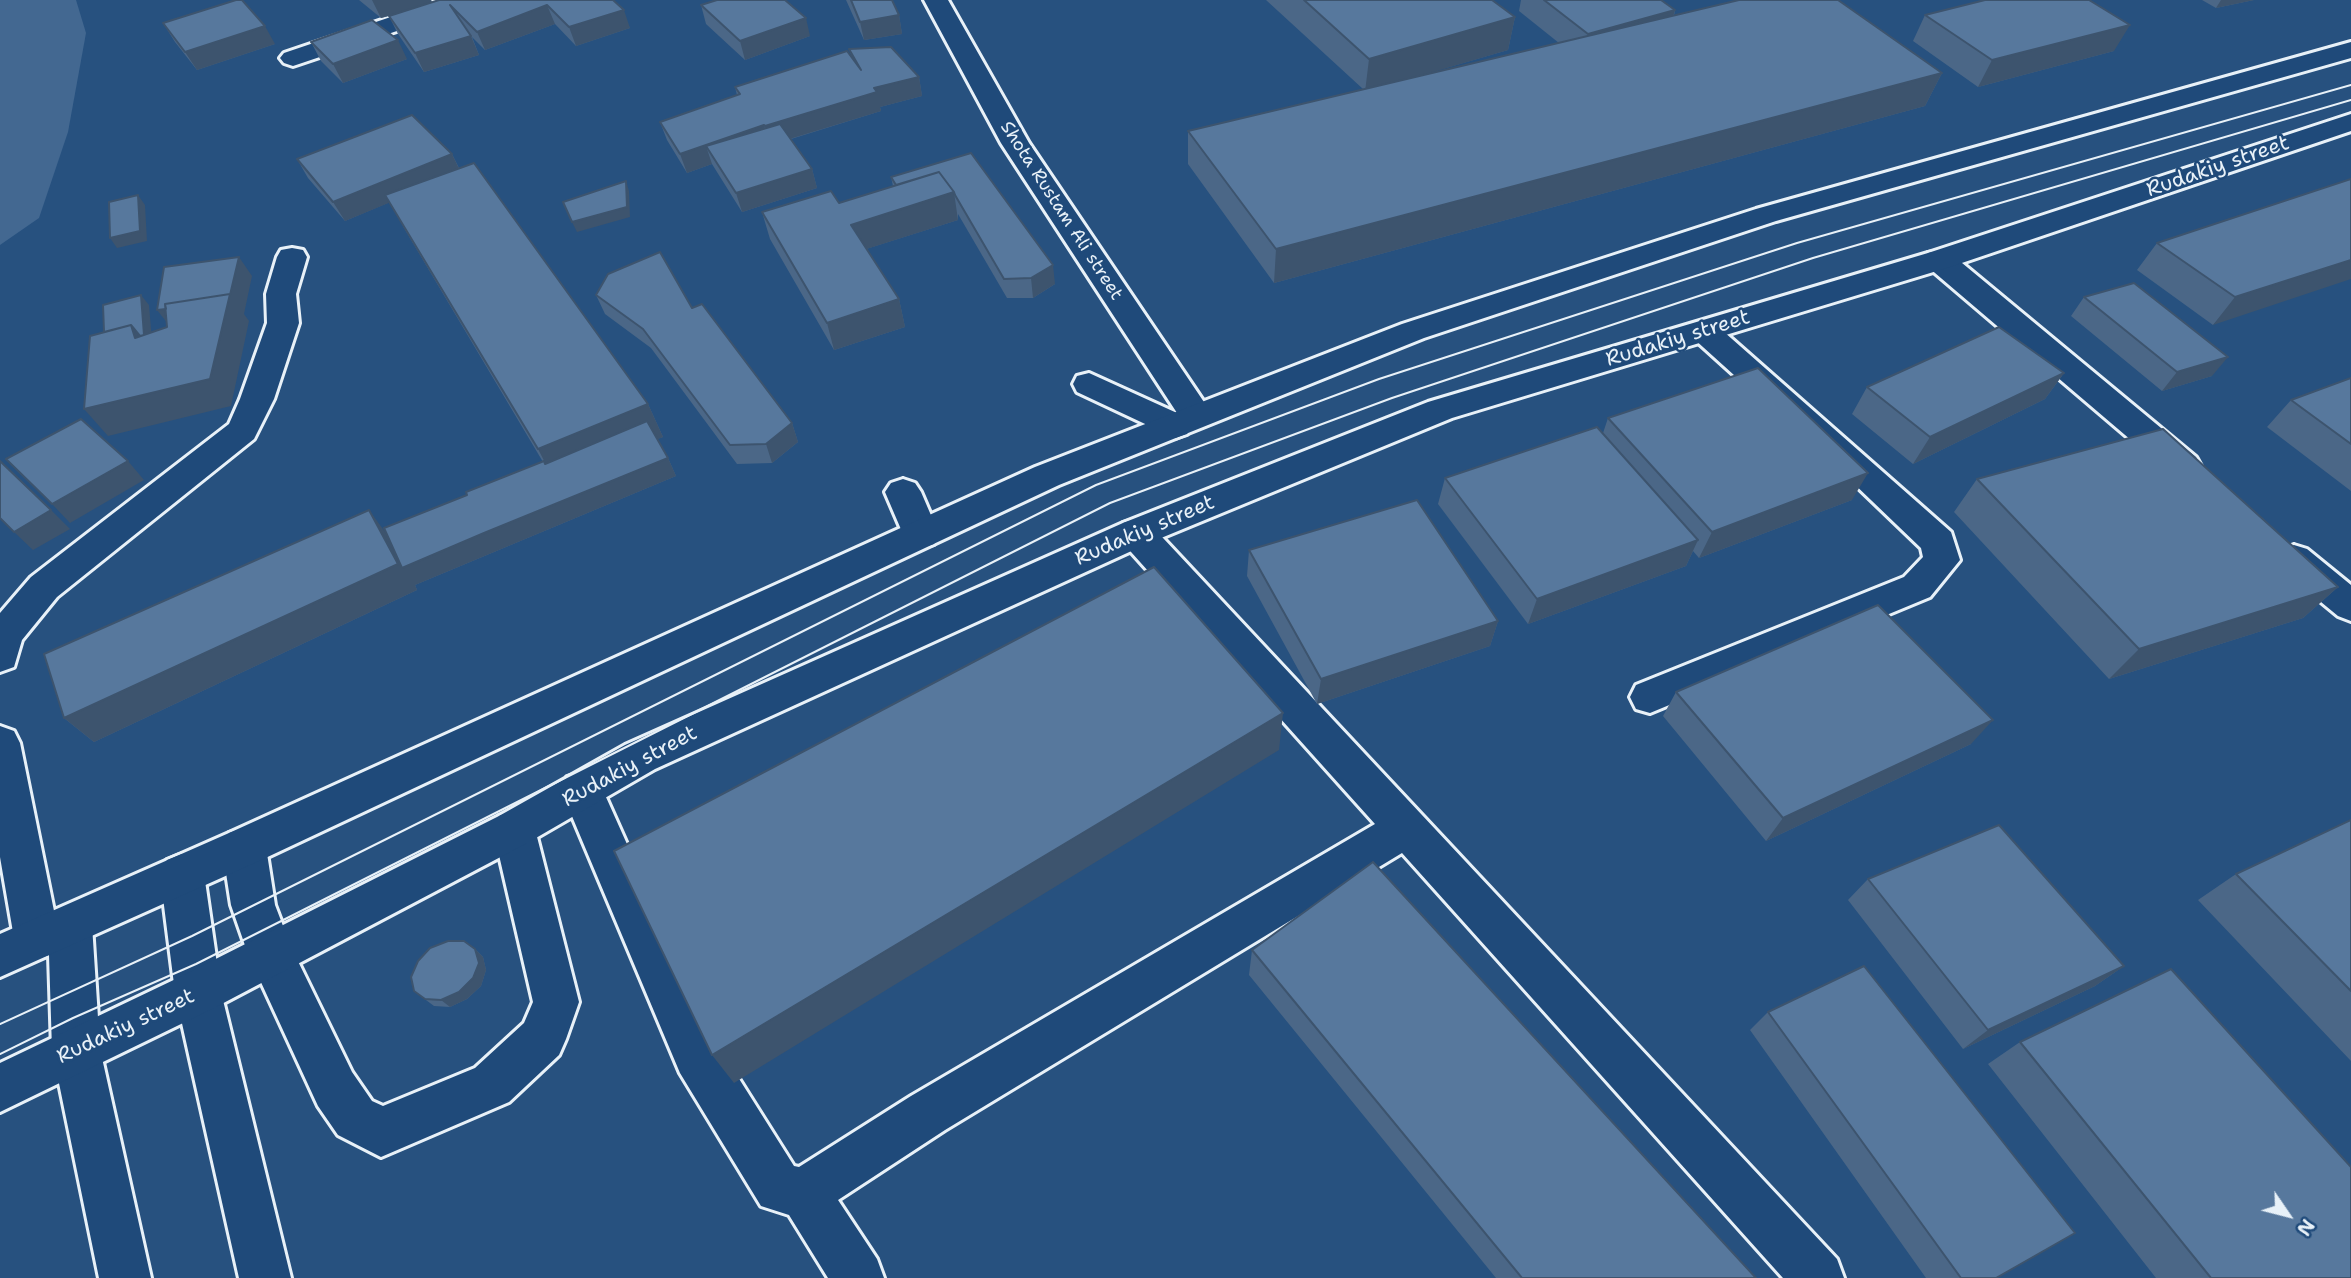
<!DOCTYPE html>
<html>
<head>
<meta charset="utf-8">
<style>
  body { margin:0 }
  #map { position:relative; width:2351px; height:1278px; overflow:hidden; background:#27517f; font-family:"Shantell Sans",sans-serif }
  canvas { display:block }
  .north { position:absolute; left:2253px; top:1180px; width:70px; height:70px; -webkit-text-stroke:5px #1f4a7a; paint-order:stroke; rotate:125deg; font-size:19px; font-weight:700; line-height:28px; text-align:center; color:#e8f1f8 }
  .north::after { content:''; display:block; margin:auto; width:24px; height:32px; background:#e8f1f8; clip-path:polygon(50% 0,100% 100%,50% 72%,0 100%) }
</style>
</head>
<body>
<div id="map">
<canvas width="2351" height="1278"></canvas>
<div class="north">N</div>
</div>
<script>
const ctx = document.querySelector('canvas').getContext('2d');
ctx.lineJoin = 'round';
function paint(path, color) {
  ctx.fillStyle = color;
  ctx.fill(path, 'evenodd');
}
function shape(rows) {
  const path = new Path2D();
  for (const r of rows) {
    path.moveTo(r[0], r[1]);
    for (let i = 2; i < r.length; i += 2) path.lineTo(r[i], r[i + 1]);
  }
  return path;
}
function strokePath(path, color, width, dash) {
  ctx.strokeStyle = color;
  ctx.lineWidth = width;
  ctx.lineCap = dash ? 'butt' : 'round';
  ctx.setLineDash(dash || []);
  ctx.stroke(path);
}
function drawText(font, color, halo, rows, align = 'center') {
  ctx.font = font + ' "Shantell Sans",sans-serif';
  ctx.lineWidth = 5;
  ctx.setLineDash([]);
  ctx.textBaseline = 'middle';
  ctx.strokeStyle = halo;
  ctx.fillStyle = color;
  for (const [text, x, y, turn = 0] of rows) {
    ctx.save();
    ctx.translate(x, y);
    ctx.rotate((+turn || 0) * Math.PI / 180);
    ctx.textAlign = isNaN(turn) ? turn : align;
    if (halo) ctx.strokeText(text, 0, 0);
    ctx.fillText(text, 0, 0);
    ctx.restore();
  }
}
const green = shape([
  [0,0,76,0,86,33,68,132,39,218,0,245]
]);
const minor = shape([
  [441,0,477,0,474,5,302,63,293,66,284,63,280,58,284,53,441,0],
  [924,0,948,0,1029,143,1208,408,1213,416,1208,424,1192,426,1187,434,1175,438,1077,392,1073,384,1077,376,1089,373,1177,413,1001,143,924,0],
  [292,248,303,250,307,257,296,294,299,323,274,399,254,439,57,597,22,640,14,667,0,672,0,613,31,577,229,424,240,399,267,323,266,294,277,257,281,250,292,248],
  [1939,251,1950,253,2196,457,2201,466,2196,475,2184,478,2172,475,1928,267,1924,260,1928,253,1939,251],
  [1704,321,1715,324,1951,532,1960,560,1930,597,1650,713,1636,709,1630,697,1636,685,1904,577,1923,557,1921,548,1847,477,1693,338,1688,331,1693,324,1704,321],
  [903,479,915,483,921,492,939,534,934,544,921,548,908,544,903,534,885,492,891,483,903,479],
  [1136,519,1149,523,1837,1259,1844,1278,1783,1278,1402,853,945,1130,838,1200,877,1259,884,1278,828,1278,789,1215,761,1206,680,1073,561,790,567,777,582,772,597,777,714,1039,794,1166,799,1167,911,1096,1375,824,1123,543,1118,533,1123,523,1136,519],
  [2294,545,2307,549,2351,585,2351,621,2338,616,2281,569,2276,559,2281,549,2294,545],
  [0,726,14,731,20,743,54,911,70,904,86,910,92,925,100,1049,151,1278,99,1278,52,1049,49,955,37,959,21,953,14,938,0,857,0,726],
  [514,810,529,816,535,829,579,1002,566,1039,559,1055,509,1102,381,1157,338,1135,318,1106,248,954,231,905,222,847,229,833,244,828,259,833,266,847,275,905,291,947,352,1072,372,1101,383,1106,475,1068,524,1023,533,1002,493,829,499,816,514,810],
  [182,854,197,860,204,874,221,992,291,1278,239,1278,175,992,160,874,167,860,182,854]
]);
const major = shape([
  [2351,42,2351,58,1776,221,1424,338,1059,485,259,861,0,977,0,934,229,833,1035,467,1402,324,1756,209,2351,42],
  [2351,114,2351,131,1950,267,1452,418,1149,543,655,769,529,842,214,1008,0,1112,0,1063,182,976,499,816,625,745,1123,523,1428,402,1928,253,2351,114]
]);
const tram = shape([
  [0,1024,192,936,1096,485,1379,379,1797,243,2351,85],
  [0,1054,73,1018,196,964,1110,503,1392,398,1813,258,2351,100]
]);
const wall = shape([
  [359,0,431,0,432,2,613,0,630,28,576,46,555,24,485,50,472,37,479,55,424,72,398,34,389,16,381,18],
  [846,0,892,0,899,15,902,34,864,40],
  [1266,0,1492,0,1515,17,1508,50,1415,77,1559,43,1519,11,1521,0,1661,0,1675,10,1674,16,1942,73,1925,106,1274,283,1188,164,1188,131,1363,89],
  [2202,0,2254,0,2216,8],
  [701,5,810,36,745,60,706,24],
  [1925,15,2114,51,1978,87,1913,41],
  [163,23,275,44,197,70,175,42],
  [311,42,407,59,343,83,321,61],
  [849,49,919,77,922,96,880,107,881,111,791,139,812,169,817,188,742,212,712,164,687,173,667,140,660,122,737,95,735,87,851,55],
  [971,153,1055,284,1033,298,1007,298,958,214,958,220,866,249,899,299,905,327,834,350,770,239,762,212,839,203,893,186,891,177],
  [452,154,459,168,648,404,663,437,657,439,668,458,676,476,415,585,417,590,94,742,64,718,387,535,467,495,543,462,404,228,390,202,345,221,308,178,297,159],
  [2351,179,2213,325,2137,270,2157,243],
  [596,295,692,308,792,423,798,442,772,463,737,464,651,348,605,314],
  [2084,297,2212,376,2162,391,2071,316],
  [2064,373,2045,399,1913,464,1852,414,1867,387],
  [2351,378,2351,491,2267,427,2291,400],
  [1608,418,1852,500,1699,558,1693,551,1686,566,1528,624,1438,504,1445,478,1603,433],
  [1977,479,2338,587,2303,618,2109,679,1954,512],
  [1249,550,1498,621,1490,646,1317,704,1247,576],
  [1676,692,1971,744,1766,841,1663,716],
  [2351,820,2351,1061,2198,900,2236,874],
  [1868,879,2124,966,2095,986,1963,1049,1848,900],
  [475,949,483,957,486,970,481,986,467,999,450,1007,434,1006,414,991],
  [1252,950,1756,1278,1496,1278,1249,975],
  [1768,1012,1996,1278,1926,1278,1750,1030],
  [2020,1042,2351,1278,2156,1278,1988,1064]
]);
const shadedWall = shape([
  [372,0,431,0,432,3,381,18],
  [2221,0,2254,0,2216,8],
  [547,5,555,24,485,50,477,32],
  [624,10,630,28,576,46,569,27],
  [1675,10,1667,37,1581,61,1588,34],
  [899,15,902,34,864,40,860,22],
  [1515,17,1508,50,1365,92,1369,59],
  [806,18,810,36,745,60,740,41],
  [2130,25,2114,51,1978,87,1992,60],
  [265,26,275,44,197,70,185,52],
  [471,36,479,55,424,72,415,53],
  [398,40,407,59,343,83,333,64],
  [1942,73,1925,106,1274,283,1276,249],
  [919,77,922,96,880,107,881,111,770,145,765,126,874,88],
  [764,125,769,143,706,146,712,164,687,173,680,154],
  [452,154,461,173,345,221,333,202],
  [812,169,817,188,742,212,736,193],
  [626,181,629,191,630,217,577,232,572,222],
  [954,192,958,220,857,252,851,225],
  [138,195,145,205,147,241,117,248,110,238],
  [239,257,252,276,244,314,249,321,231,406,108,436,84,409,172,329,157,310],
  [2351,260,2351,279,2213,325,2235,297],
  [1053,265,1055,284,1033,298,1031,278],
  [141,295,149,305,153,352,135,338,131,325],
  [899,299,905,327,834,350,827,323],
  [2228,357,2212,376,2162,391,2177,372],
  [2064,373,2045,399,1913,464,1930,437],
  [648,404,663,437,555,482,538,449],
  [792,423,798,442,772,463,766,444],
  [668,458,676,476,415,585,417,590,94,742,64,718,369,510,388,536,484,533],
  [128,461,144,480,70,523,52,504],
  [1868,473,1852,500,1699,558,1712,532],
  [51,510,70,529,33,550,14,532],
  [1698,540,1686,566,1528,624,1537,599],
  [2338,587,2303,618,2109,679,2139,649],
  [1498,621,1490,646,1317,704,1321,679],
  [1283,713,1279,750,734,1083,712,1055],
  [1993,720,1971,744,1766,841,1783,818],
  [475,949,483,957,486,970,481,986,467,999,450,1007,441,1000],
  [2124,966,2095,986,1963,1049,1988,1030]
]);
const building = shape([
  [236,0,242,0,265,26,185,52,163,23,236,0],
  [439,0,613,0,624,10,569,27,547,5,477,32,450,5,471,36,415,53,389,16,439,0],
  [717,0,785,0,806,18,740,41,701,5,717,0],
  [851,0,892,0,899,15,860,22,851,0],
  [1304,0,1492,0,1515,17,1369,59,1304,0],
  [1544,0,1661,0,1675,10,1588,34,1544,0],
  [1739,0,1838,0,1942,73,1276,249,1188,131,1739,0],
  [1985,0,2089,0,2130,25,1992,60,1925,15,1985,0],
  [372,20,398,40,333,64,311,42,372,20],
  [891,47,919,77,874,88,877,92,765,126,764,125,680,154,660,122,740,94,735,87,847,51,861,70,849,49,891,47],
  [412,115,452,154,333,202,297,159,412,115],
  [780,124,812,169,736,193,706,146,780,124],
  [971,153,1053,265,1031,278,1004,279,955,195,954,192,939,172,896,185,891,177,971,153],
  [474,163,648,404,538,449,385,195,474,163],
  [939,172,954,192,851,225,899,299,827,323,762,212,831,191,839,203,939,172],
  [2351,179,2351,260,2235,297,2157,243,2351,179],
  [626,181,627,207,572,222,563,202,626,181],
  [138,195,140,231,110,238,109,202,138,195],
  [660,252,692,308,702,304,792,423,766,444,730,445,643,329,596,295,608,274,660,252],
  [239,257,230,295,230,294,165,304,166,309,157,310,164,267,239,257],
  [2134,283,2228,357,2177,372,2084,297,2134,283],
  [230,294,210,379,84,409,90,336,131,325,135,338,167,327,165,304,230,294],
  [141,295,144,335,140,336,131,325,104,332,103,305,141,295],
  [1999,327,2064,373,1930,437,1867,387,1999,327],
  [1758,368,1868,473,1712,532,1608,418,1758,368],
  [2351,378,2351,444,2291,400,2351,378],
  [81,419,128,461,52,504,6,459,81,419],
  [647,421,668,458,484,533,402,568,384,528,467,495,466,492,544,461,545,464,647,421],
  [1597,427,1698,540,1537,599,1445,478,1597,427],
  [2163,429,2338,587,2139,649,1977,479,2163,429],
  [0,461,51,510,14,532,0,518,0,461],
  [1417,500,1498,621,1321,679,1249,550,1417,500],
  [369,510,398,564,64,718,44,654,369,510],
  [1154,567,1283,713,712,1055,614,851,1154,567],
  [1878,605,1993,720,1783,818,1676,692,1878,605],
  [2351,820,2351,991,2236,874,2351,820],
  [1999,825,2124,966,1988,1030,1868,879,1999,825],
  [1373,862,1756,1278,1522,1278,1252,950,1373,862],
  [448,941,464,941,475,949,479,963,473,978,459,992,441,1000,425,999,414,991,411,977,418,961,430,948,448,941],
  [1864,966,2075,1233,1996,1278,1961,1278,1768,1012,1864,966],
  [2171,969,2351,1167,2351,1278,2211,1278,2020,1042,2171,969]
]);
const farStreetnames = [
  ["Shota Rustam Ali street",1061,211,57]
];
const streetNames = [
  ["Rudakiy street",2218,167,-19],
  ["Rudakiy street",1678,339,-17],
  ["Rudakiy street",1145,531,-23],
  ["Rudakiy street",630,767,-28],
  ["Rudakiy street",126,1027,-25]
];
paint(green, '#436891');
strokePath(minor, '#e8f1f8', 6);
strokePath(major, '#e8f1f8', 6);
paint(minor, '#1f4a7a');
paint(major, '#1f4a7a');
strokePath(tram, '#e8f1f8', 2);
paint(wall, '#4b6787');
paint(shadedWall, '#3d546e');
paint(building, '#57789d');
strokePath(building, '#3d546e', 2);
drawText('18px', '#e8f1f8', '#1f4a7a', farStreetnames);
drawText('21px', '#e8f1f8', '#1f4a7a', streetNames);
</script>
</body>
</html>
